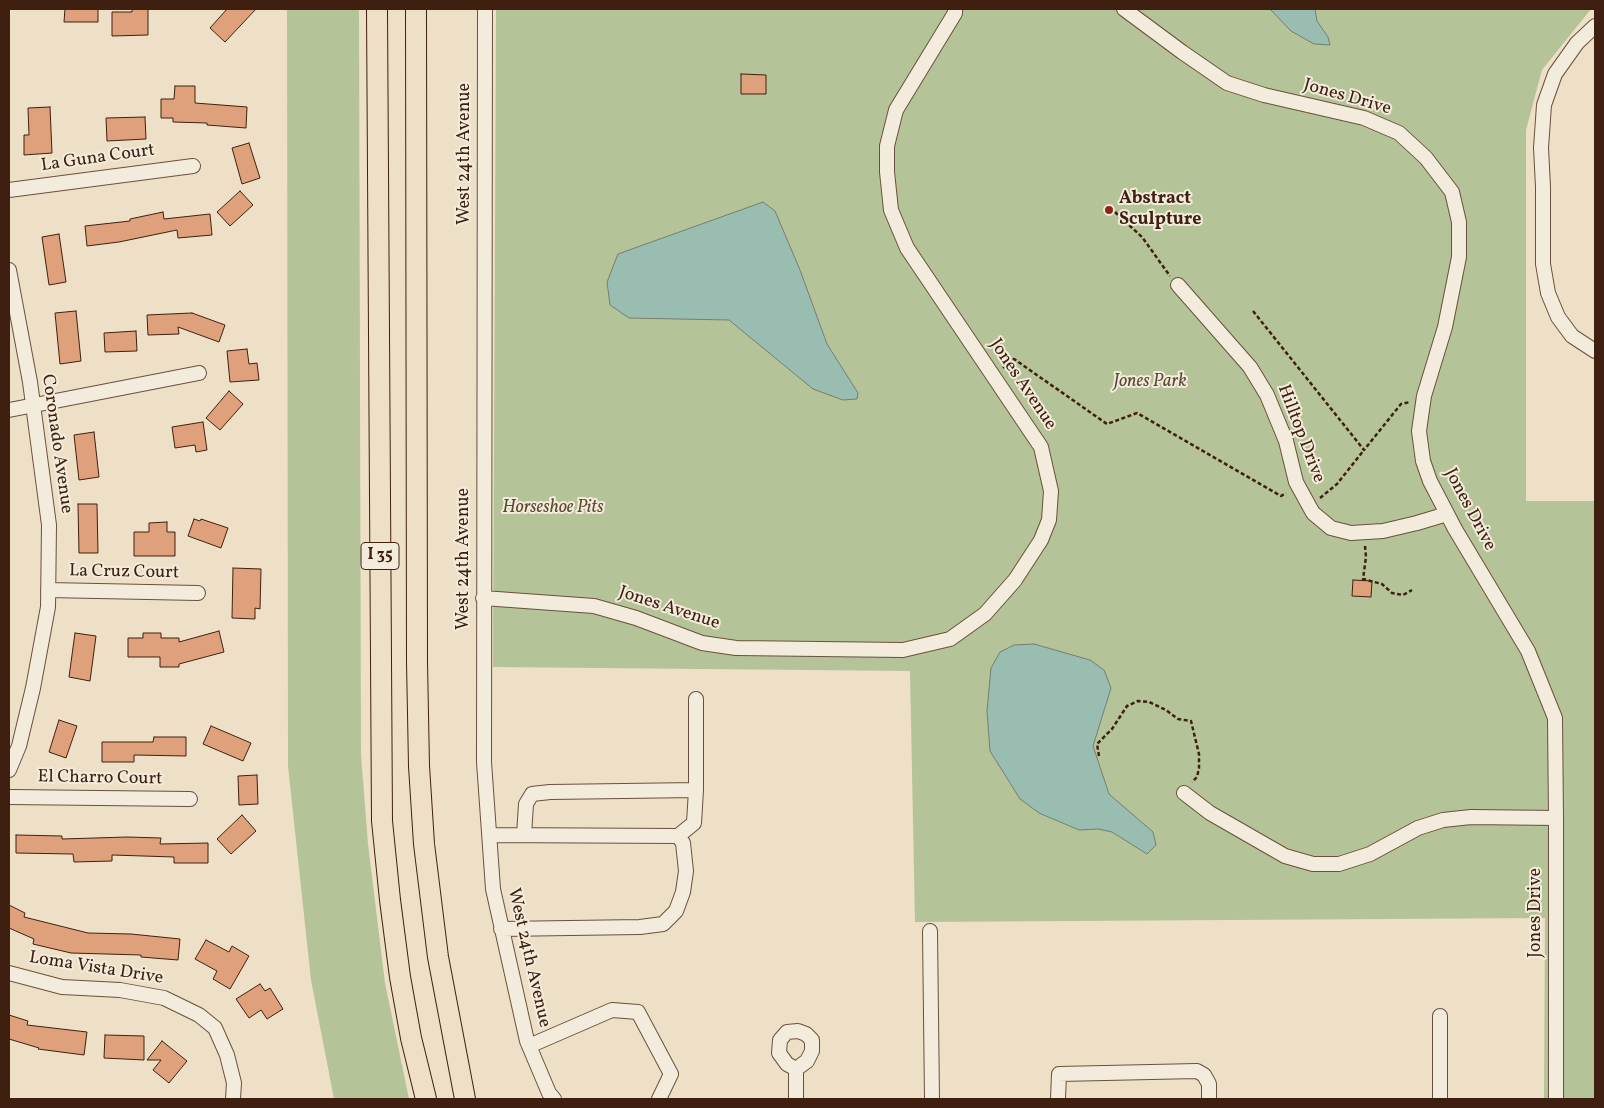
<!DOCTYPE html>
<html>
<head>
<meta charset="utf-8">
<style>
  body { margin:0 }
  #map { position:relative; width:1604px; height:1108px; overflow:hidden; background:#ede0c7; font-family:Vollkorn,serif }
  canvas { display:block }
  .frame { position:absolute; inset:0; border:10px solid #3f2010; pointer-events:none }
</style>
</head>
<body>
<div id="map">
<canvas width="1604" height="1108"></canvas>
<div class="frame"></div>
</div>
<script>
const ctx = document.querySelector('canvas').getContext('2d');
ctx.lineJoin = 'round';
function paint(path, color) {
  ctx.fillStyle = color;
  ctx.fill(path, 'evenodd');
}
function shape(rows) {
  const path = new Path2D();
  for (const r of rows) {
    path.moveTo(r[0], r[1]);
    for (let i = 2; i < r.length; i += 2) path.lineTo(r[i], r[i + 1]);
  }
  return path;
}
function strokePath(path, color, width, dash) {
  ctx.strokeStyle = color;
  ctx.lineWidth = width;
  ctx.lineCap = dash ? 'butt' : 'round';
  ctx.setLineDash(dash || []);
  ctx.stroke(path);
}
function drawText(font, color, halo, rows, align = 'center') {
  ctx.font = font + ' Vollkorn,serif';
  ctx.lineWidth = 4;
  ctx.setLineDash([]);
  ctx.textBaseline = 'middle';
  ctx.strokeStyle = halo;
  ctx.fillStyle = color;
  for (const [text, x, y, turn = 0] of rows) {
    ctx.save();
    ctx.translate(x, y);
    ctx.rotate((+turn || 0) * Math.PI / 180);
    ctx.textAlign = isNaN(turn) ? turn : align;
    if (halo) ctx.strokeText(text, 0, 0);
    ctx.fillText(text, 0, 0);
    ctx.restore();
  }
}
const green = shape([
  [287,9,359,9,361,755,368,844,385,983,409,1099,334,1099,311,980,288,766],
  [496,9,1591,9,1542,70,1526,130,1526,501,1595,501,1595,1099,1544,1099,1545,918,915,922,910,671,493,667]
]);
const water = shape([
  [1270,9,1315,9,1317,21,1328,37,1330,45,1314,44,1291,31,1270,9],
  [763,202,775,211,800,270,827,344,858,393,857,399,843,400,813,389,729,320,629,318,610,305,607,282,618,254,763,202],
  [1034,644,1090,660,1104,670,1111,688,1093,746,1109,794,1153,832,1156,845,1147,854,1112,832,1098,829,1079,830,1039,813,1020,799,990,751,987,711,991,668,1000,652,1014,645,1034,644]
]);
const building = shape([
  [65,9,98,9,98,22,64,22,65,9],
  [132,9,148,9,148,35,112,36,112,12,132,12,132,9],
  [227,9,256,9,225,42,210,28,227,9],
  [741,74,766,75,766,94,741,94,741,74],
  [175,86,195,86,195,103,247,107,246,128,207,125,207,123,173,122,173,118,161,118,161,99,174,99,175,86],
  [50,107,52,153,24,155,24,135,29,135,28,108,50,107],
  [145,117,146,139,107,141,106,118,145,117],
  [249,143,260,178,242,184,232,148,249,143],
  [240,191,253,205,230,226,217,212,240,191],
  [163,212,164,219,210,214,212,235,178,238,177,230,119,242,87,246,85,226,130,221,130,219,163,212],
  [59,234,66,282,49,285,42,237,59,234],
  [76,311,81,361,60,364,55,313,76,311],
  [192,313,225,325,219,342,178,327,179,334,148,335,147,315,192,313],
  [136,331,137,351,105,352,104,333,136,331],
  [247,349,249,364,257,363,259,380,230,382,227,351,247,349],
  [229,391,243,404,220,430,206,418,229,391],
  [203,422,207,450,196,452,195,445,175,448,172,427,203,422],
  [94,432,99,477,79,480,74,435,94,432],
  [78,504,97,504,98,553,79,553,78,504],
  [194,519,200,521,201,519,228,528,221,548,188,536,194,519],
  [167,522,167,532,175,532,175,556,134,556,134,532,149,532,149,523,167,522],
  [233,568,261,569,260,609,255,608,255,619,232,618,233,568],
  [1353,580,1372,581,1371,597,1352,596,1353,580],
  [219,631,224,652,179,664,179,667,160,667,160,657,128,657,128,638,143,638,143,633,161,633,161,638,179,638,179,642,219,631],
  [75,633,96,636,90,681,69,677,75,633],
  [59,720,77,726,66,758,49,752,59,720],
  [211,726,251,743,243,761,203,744,211,726],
  [154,737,186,737,186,756,134,755,134,762,102,762,102,742,153,742,154,737],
  [257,775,258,804,239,805,238,776,257,775],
  [242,815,256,831,231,854,217,839,242,815],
  [16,835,62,836,62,839,127,837,161,838,160,844,208,843,208,863,174,863,174,857,112,855,112,861,74,862,73,854,16,853,16,835],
  [9,905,25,913,24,917,88,933,131,934,180,939,178,960,141,957,141,955,71,953,33,944,34,939,9,928,9,905],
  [206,940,229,952,232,946,249,956,230,989,213,979,217,971,195,959,206,940],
  [260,984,265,991,270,988,283,1009,267,1019,261,1010,249,1018,236,999,260,984],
  [9,1015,28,1021,27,1025,87,1032,84,1055,38,1049,39,1048,9,1039,9,1015],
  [105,1035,144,1036,144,1060,104,1058,105,1035],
  [162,1041,187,1061,169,1083,153,1070,161,1060,147,1060,162,1041]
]);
const path = shape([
  [1115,212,1142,237,1170,276],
  [1253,311,1364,450,1401,404,1410,402],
  [1003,368,1014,359,1107,424,1137,413,1281,496,1286,493],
  [1320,498,1337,484,1364,450],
  [1365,546,1366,557,1363,579,1382,584,1392,593,1403,595,1412,590],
  [1099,756,1097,744,1112,729,1127,706,1138,701,1149,702,1166,710,1178,719,1191,721,1199,754,1199,768,1197,777,1192,782]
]);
const minor = shape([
  [485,9,484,762,493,889,527,1041,549,1093,554,1099],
  [1124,9,1182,52,1227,83,1264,95,1364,118,1399,133,1426,158,1452,192,1459,222,1459,257,1445,327,1424,396,1419,431,1423,461,1430,481,1455,529,1528,651,1555,718,1556,818,1556,1099],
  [1595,26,1577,43,1555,74,1544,105,1541,148,1543,187,1543,264,1548,293,1558,317,1572,336,1595,351],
  [9,190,193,166],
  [9,270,30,382,49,525,48,607,33,688,19,746,9,770],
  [1178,285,1250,367,1267,395,1286,441,1296,482,1313,513,1331,528,1351,533,1383,531,1417,523,1447,514],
  [9,410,199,373],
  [48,590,198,593],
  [483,598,594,606,636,618,702,643,736,648,903,650,950,639,985,614,1015,580,1041,540,1049,520,1051,491,1041,447,907,248,891,210,887,172,887,146,896,110,955,13,955,9],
  [1184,793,1210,813,1285,856,1313,864,1339,864,1370,854,1418,828,1443,820,1471,817,1556,818],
  [9,797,190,799],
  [489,835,678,836,694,823,696,790,696,699],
  [524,835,526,804,532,794,550,792,696,790],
  [501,929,640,927,663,924,676,911,683,892,686,871,683,843,678,836],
  [930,931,932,1099],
  [9,973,62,987,120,990,164,998,199,1015,215,1028,227,1055,234,1083,233,1099],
  [798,1031,806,1034,812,1040,812,1051,807,1061,796,1069,787,1064,779,1053,780,1040,787,1032,798,1031],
  [529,1046,612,1010,638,1012,671,1074,659,1099],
  [796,1099,796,1069],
  [1058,1099,1059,1074,1197,1071,1204,1075,1209,1084,1209,1099],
  [1440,1099,1440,1016]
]);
const highway = shape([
  [377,9,382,821,390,900,400,977,411,1038,426,1099],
  [416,9,417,662,419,766,424,844,438,957,465,1099]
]);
const markers = [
  [1109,210,5,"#8f2418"]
];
const shields = [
  [380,556,38]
];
const shieldNames = [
  ["I 35",380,556]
];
const streetNames = [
  ["Jones Drive",1347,98,16],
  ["West 24th Avenue",466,154,-90],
  ["La Guna Court",98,159,-8],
  ["Jones Avenue",1022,385,56],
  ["Hilltop Drive",1300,434,69],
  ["Coronado Avenue",56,444,82],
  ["Jones Drive",1469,510,62],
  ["West 24th Avenue",465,559,-90],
  ["La Cruz Court",124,573,1],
  ["Jones Avenue",669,609,18],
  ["El Charro Court",100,779,1],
  ["Jones Drive",1537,913,-90],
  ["West 24th Avenue",528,958,77],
  ["Loma Vista Drive",96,969,9]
];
const poiNames = [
  ["Abstract",1119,200],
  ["Sculpture",1119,221]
];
const parkNames = [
  ["Jones Park",1150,383],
  ["Horseshoe Pits",553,509]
];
paint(green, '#b5c398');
paint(water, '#9abdb1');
strokePath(water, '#767e71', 1);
paint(building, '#dfa07c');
strokePath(building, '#3f2010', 1);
strokePath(minor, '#6a503e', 16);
strokePath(highway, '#3f2010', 22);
strokePath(path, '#3f2010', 2.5, [4, 2.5]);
strokePath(minor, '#f3ebdb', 14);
strokePath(highway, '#ede0c7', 20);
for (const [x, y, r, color] of markers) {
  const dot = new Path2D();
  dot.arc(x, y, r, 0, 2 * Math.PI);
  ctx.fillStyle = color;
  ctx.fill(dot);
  strokePath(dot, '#f3ebdb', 2);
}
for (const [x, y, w] of shields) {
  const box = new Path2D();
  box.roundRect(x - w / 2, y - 13.5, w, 27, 4);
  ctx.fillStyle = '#f3ebdb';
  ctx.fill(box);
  strokePath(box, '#3f2010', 1);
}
drawText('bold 16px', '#3f2010', null, shieldNames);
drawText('18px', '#3f2010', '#f3ebdb', streetNames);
drawText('bold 18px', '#3f2010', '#f3ebdb', poiNames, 'left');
drawText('italic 18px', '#5c4932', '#f3ebdb', parkNames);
</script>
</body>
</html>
